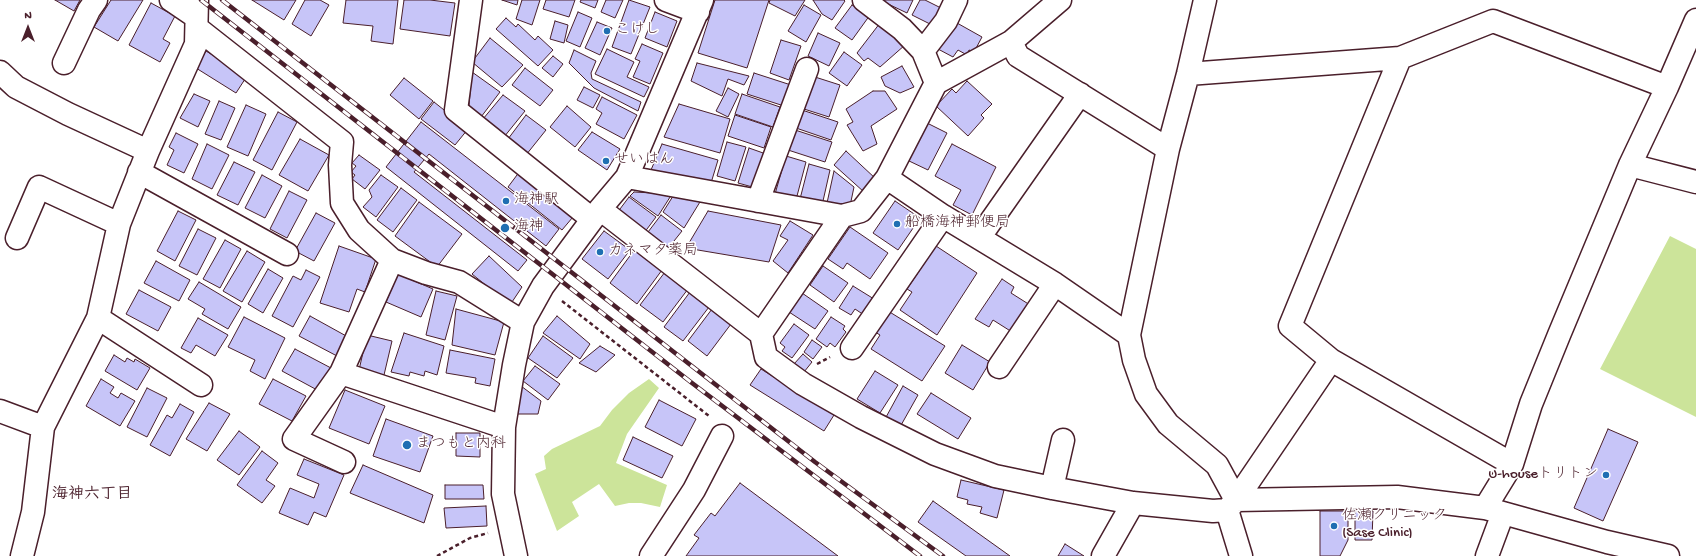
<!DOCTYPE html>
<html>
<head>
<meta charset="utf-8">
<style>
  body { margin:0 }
  #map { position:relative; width:1696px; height:556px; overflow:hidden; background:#fff; font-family:"Gochi Hand",sans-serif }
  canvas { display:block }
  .north { position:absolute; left:8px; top:8px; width:40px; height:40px; -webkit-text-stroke:3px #fff; paint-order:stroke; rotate:0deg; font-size:11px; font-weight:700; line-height:16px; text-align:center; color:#4a1f2b }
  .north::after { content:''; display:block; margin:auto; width:14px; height:18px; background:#4a1f2b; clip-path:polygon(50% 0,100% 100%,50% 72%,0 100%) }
</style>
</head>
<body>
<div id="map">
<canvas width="1696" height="556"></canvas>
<div class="north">N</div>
</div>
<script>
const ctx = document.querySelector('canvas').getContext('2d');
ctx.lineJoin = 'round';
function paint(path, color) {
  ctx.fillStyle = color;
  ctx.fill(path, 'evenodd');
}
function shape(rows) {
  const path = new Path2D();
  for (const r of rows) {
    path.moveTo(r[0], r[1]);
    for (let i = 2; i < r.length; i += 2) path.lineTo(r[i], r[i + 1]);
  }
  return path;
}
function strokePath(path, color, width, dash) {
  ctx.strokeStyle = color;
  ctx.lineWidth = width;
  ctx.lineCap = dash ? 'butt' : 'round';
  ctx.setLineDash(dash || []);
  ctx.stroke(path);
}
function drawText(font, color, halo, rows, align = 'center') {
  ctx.font = font + ' "Gochi Hand","Klee One",sans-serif';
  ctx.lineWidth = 3;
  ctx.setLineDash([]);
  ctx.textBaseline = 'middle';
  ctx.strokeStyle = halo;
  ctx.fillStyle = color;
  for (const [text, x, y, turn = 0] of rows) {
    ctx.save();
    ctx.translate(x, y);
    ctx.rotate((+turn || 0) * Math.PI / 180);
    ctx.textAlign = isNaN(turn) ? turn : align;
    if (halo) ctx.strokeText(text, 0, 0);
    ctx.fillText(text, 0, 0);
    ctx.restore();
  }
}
const green = shape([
  [1670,236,1696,249,1696,417,1600,369],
  [649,379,659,388,627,434,616,463,667,485,660,507,641,503,629,503,615,506,599,484,572,502,579,516,557,531,535,474,546,469,544,456,552,449,600,426,612,410,629,393]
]);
const building = shape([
  [55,0,80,0,74,11,55,0],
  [111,0,143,0,118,41,94,27,111,0],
  [252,0,296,0,284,20,252,0],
  [305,0,320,0,329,5,311,36,292,24,305,0],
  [346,0,398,0,393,44,371,41,373,26,343,23,346,0],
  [404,0,430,0,455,3,450,36,400,29,404,0],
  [502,0,518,0,517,5,502,0],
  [522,0,540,0,532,25,516,19,522,0],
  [546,0,575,0,569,17,543,9,546,0],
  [581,0,598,0,595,8,580,2,581,0],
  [606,0,623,0,615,18,601,12,606,0],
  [629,0,650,7,631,54,612,47,629,0],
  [715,0,769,0,747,68,698,53,715,0],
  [770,0,805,0,795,16,769,3,770,0],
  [813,0,844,0,845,1,832,20,822,14,813,0],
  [885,0,913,0,907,13,884,2,885,0],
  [920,0,925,0,941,8,932,25,912,15,920,0],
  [151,3,175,16,163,39,170,43,160,62,129,45,151,3],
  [804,5,821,15,806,42,788,31,804,5],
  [852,5,870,15,852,40,835,28,852,5],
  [578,12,592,18,580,47,566,41,578,12],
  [655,12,677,21,667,47,645,38,655,12],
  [506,18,516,27,518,24,535,40,538,36,553,50,538,66,496,29,506,18],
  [555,21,568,25,564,43,550,39,555,21],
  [597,22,612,28,600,55,585,48,597,22],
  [880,23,905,45,880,67,868,58,864,61,857,53,880,23],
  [957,23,982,37,974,52,969,50,967,55,958,50,953,57,938,49,950,28,954,30,957,23],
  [818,33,840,43,829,66,808,56,818,33],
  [490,38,523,65,502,87,472,62,490,38],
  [781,40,801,46,789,80,770,73,781,40],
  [642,44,663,53,650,84,633,77,640,61,635,59,642,44],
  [607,49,634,62,627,77,649,87,644,97,595,74,607,49],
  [574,50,596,61,591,73,592,79,641,102,638,111,594,88,569,63,574,50],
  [206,51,247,76,236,93,196,68,206,51],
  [844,52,862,65,847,86,829,73,844,52],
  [553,56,563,64,553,77,542,68,553,56],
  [697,63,749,76,744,85,728,79,722,96,691,81,697,63],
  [902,66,914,87,900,93,885,86,881,77,902,66],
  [525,68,553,90,540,106,512,85,525,68],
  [472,72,500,92,481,117,469,105,472,72],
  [754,73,791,85,784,106,747,94,754,73],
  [815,77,840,85,829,117,804,109,815,77],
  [404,78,433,101,419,119,390,95,404,78],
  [967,81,992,104,981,115,984,118,968,136,936,106,952,89,956,93,967,81],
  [584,87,600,95,593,108,577,100,584,87],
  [728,88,739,94,728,117,716,111,728,88],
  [873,91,885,91,897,109,871,126,877,144,863,151,847,125,853,122,846,109,873,91],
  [194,94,210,101,198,127,180,118,194,94],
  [742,94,780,107,773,127,735,114,742,94],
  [503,95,525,111,504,137,483,119,503,95],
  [602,97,637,115,624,139,596,124,602,113,596,109,602,97],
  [219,101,235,108,221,140,205,134,219,101],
  [434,102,468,129,455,145,421,119,434,102],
  [679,104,730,119,720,153,664,137,679,104],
  [246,105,266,114,248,156,227,147,246,105],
  [567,106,591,127,575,147,550,127,567,106],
  [802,110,838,122,831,140,796,128,802,110],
  [278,112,297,122,272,170,253,160,278,112],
  [526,115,546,130,526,155,508,139,526,115],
  [735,115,771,127,764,148,728,136,735,115],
  [421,122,559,229,546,246,429,154,414,172,527,260,518,271,386,167,421,122],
  [927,123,947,133,928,170,907,160,927,123],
  [795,130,832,142,825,162,788,150,795,130],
  [592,132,620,149,607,170,578,150,592,132],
  [176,133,198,144,184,173,167,165,174,150,169,147,176,133],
  [300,139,329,155,308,191,279,175,300,139],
  [727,142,746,147,735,181,717,176,727,142],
  [207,144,229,155,212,189,192,179,207,144],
  [662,144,718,160,711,183,651,170,662,144],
  [952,144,996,167,972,215,953,205,961,190,935,176,952,144],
  [749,148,766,154,756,188,738,183,749,148],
  [846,151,876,179,864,192,834,165,846,151],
  [359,155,380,170,365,189,352,179,355,175,351,172,356,166,352,163,359,155],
  [786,156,806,162,797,196,775,194,786,156],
  [234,162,255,172,238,205,217,195,234,162],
  [809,164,830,170,823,201,800,199,809,164],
  [523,167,578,211,562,230,508,187,523,167],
  [834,171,854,187,850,206,827,203,834,171],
  [262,175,282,186,265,218,245,208,262,175],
  [381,175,398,187,376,217,363,207,372,197,369,190,381,175],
  [401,188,417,200,393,232,377,220,401,188],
  [289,191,307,200,287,238,270,229,289,191],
  [634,192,672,194,658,216,630,196,634,192],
  [675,193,703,197,684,228,663,212,675,193],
  [629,197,656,217,644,233,617,213,629,197],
  [895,201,920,218,898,250,873,233,895,201],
  [419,202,462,234,437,267,395,236,419,202],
  [178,211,196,220,175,261,157,251,178,211],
  [708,211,781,225,769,262,686,248,708,211],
  [316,213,335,223,314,261,295,251,316,213],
  [661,215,682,231,666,251,645,236,661,215],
  [790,221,813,235,788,273,773,261,788,240,780,236,790,221],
  [850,227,888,253,870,279,847,263,843,269,828,259,850,227],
  [198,229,216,238,197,275,179,266,198,229],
  [604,231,630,250,608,279,582,259,604,231],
  [225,240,241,249,220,288,203,279,225,240],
  [339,246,376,259,365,292,357,289,349,312,320,303,339,246],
  [936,246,977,273,937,335,900,310,912,292,907,289,936,246],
  [635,249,662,270,637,304,610,283,635,249],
  [247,251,265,262,242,302,223,291,247,251],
  [489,256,522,287,510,305,472,274,489,256],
  [156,261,190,280,179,301,144,283,156,261],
  [823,266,848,283,834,302,810,285,823,266],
  [268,269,283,278,263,313,248,304,268,269],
  [306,270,320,277,293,327,272,316,293,276,301,280,306,270],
  [665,272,688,289,663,322,640,305,665,272],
  [398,274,433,289,421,317,386,302,398,274],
  [1002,279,1014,287,1011,293,1030,305,1012,332,993,320,989,327,975,319,1002,279],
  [199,282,241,307,228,329,202,314,205,309,188,299,199,282],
  [853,286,874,299,864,315,855,309,851,315,839,308,853,286],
  [139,290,171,307,158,331,126,314,139,290],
  [436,291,457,296,445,340,426,335,436,291],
  [690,292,709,307,683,341,664,327,690,292],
  [802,293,828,311,815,329,789,312,802,293],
  [456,309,504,322,495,355,452,345,456,309],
  [712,309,731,324,707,356,688,341,712,309],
  [888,311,945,346,922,381,871,349,880,335,875,332,888,311],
  [310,316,348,337,337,356,299,336,310,316],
  [557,316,590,344,580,359,543,333,557,316],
  [244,317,285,338,265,379,250,371,255,360,228,347,244,317],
  [831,317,845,326,843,329,846,332,835,347,830,343,827,347,816,339,831,317],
  [198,318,228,335,215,356,196,345,191,353,181,348,198,318],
  [794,324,809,335,792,358,782,351,785,347,780,343,794,324],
  [404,333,444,346,437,375,425,371,424,376,410,372,409,376,391,372,404,333],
  [367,335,392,341,384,375,359,370,367,335],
  [543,336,573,358,557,378,528,358,543,336],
  [812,340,822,347,813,359,804,352,812,340],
  [962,345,990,362,973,390,945,373,962,345],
  [600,346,615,355,596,372,579,363,600,346],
  [295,349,331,368,319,391,282,371,295,349],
  [450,350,495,359,490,386,475,383,476,378,446,373,450,350],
  [803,354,812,362,804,372,794,364,803,354],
  [114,355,125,362,127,358,134,362,135,359,150,368,137,390,105,371,114,355],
  [535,366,560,384,548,400,523,381,535,366],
  [761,369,834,415,824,431,750,385,761,369],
  [875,371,898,385,880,413,857,399,875,371],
  [101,379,114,387,110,393,118,398,121,393,135,401,120,426,86,406,101,379],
  [273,379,306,396,292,421,259,404,273,379],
  [521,386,541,401,538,414,516,414,521,386],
  [903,386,918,395,900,427,885,419,903,386],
  [147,388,167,398,147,437,127,427,147,388],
  [345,390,385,406,369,444,329,428,345,390],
  [931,393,971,418,958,439,917,414,931,393],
  [659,400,696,419,682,446,645,427,659,400],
  [209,403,230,414,207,451,186,439,209,403],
  [180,404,194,412,170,456,150,445,167,415,172,418,180,404],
  [386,419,433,436,420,472,373,456,386,419],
  [1608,429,1638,442,1603,521,1574,508,1608,429],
  [239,431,260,447,239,475,217,460,239,431],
  [456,433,480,433,480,457,456,456,456,433],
  [633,437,673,456,662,478,623,460,633,437],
  [262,451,278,463,266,480,275,486,262,503,237,485,262,451],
  [304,459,344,475,326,517,314,512,308,525,279,513,290,488,314,498,319,484,297,475,304,459],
  [363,465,433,495,424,523,350,493,363,465],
  [961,480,1004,490,997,518,980,513,982,507,967,504,968,500,957,497,961,480],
  [740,483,838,556,686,556,699,538,694,535,711,513,715,516,740,483],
  [445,485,483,485,484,499,445,499,445,485],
  [933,501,1010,556,966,556,918,522,933,501],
  [486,506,487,526,446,528,444,508,486,506],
  [1320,511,1348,511,1348,540,1340,556,1320,556,1320,511],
  [1355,511,1373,511,1372,540,1355,540,1355,511],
  [1065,544,1084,556,1058,556,1065,544]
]);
const path = shape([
  [562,301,709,416],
  [817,364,830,357],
  [437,556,470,538,488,533]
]);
const minor = shape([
  [171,0,196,17],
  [471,0,456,110,592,219],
  [666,0,698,12],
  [1205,0,1188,74,1168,149,1129,335,1134,360,1146,394,1168,424,1217,465,1236,500],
  [197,28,342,142,340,165,342,203,359,230,392,260,426,273,459,282,523,322],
  [1011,42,1018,56,1168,149],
  [923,51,946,21,956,0],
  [1400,58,1290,326,1331,360,1512,464],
  [64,63,89,10,96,0],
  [0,72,16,87,68,114,148,151],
  [1188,74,1400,58,1493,21,1667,87],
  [936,83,1011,42,1060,0],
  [1630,165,1696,182],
  [139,172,287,254],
  [627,177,842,216,861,211,887,178,936,83,923,51,902,29,864,0],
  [887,178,943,216,1055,284,1129,335],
  [758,201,807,69],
  [600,209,761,334,766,357,803,384,861,417,935,454,995,476,1052,488,1133,503,1213,511,1227,510,1236,500,1331,360],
  [17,238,39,187,119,224],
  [979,238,1080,94],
  [98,318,201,385],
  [761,334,842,216],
  [852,348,943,216],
  [999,367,1055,284],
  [341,373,504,427],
  [0,411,43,427],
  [344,462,294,439,341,373,392,260],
  [1052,488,1063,440],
  [1236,500,1397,497,1485,508,1607,542,1668,556],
  [1485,508,1512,464,1531,404,1559,335,1630,165,1667,87,1696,20],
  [1227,510,1241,556],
  [22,556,33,512,43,427,98,318,119,224,148,151,196,44,197,0],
  [516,556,503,494,504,427,514,365,523,322,543,286,600,209,627,177,702,0],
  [651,556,694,490,722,436],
  [1103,556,1133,503],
  [1487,556,1503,513]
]);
const rail = shape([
  [201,0,692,383,920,556],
  [222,0,815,462,943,556]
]);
const markers = [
  [607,31,4,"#1f6fb2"],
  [606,161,4,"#1f6fb2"],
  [506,201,4,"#1f6fb2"],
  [897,224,4,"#1f6fb2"],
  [505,228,5,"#1f6fb2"],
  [600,252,4,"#1f6fb2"],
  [407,445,5,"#1f6fb2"],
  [1606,475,4,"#1f6fb2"],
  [1334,526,4,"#1f6fb2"]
];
const poiNames = [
  ["こけし",615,31],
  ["せいはん",614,161],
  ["海神駅",514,201],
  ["船橋海神郵便局",905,224],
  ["海神",514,228],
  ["カネマタ薬局",608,252],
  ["まつもと内科",416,445],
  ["U-houseトリトン",1598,475,"right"],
  ["佐瀬クリニック",1342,517],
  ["(Sase Clinic)",1342,534]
];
const neighbourhoodNames = [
  ["海神六丁目",92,496]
];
paint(green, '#cce49a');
paint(building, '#c7c5f8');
strokePath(building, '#4a1f2b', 1);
strokePath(minor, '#4a1f2b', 25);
strokePath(path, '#4a1f2b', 2.5, [4, 3]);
strokePath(minor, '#fff', 22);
strokePath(rail, '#4a1f2b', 4.5);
strokePath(rail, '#fff', 3, [9]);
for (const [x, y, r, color] of markers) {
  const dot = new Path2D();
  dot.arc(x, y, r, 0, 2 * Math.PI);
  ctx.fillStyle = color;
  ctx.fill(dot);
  strokePath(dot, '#fff', 1.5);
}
drawText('15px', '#4a1f2b', '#fff', poiNames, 'left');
drawText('bold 16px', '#4a1f2b', '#fff', neighbourhoodNames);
</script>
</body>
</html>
